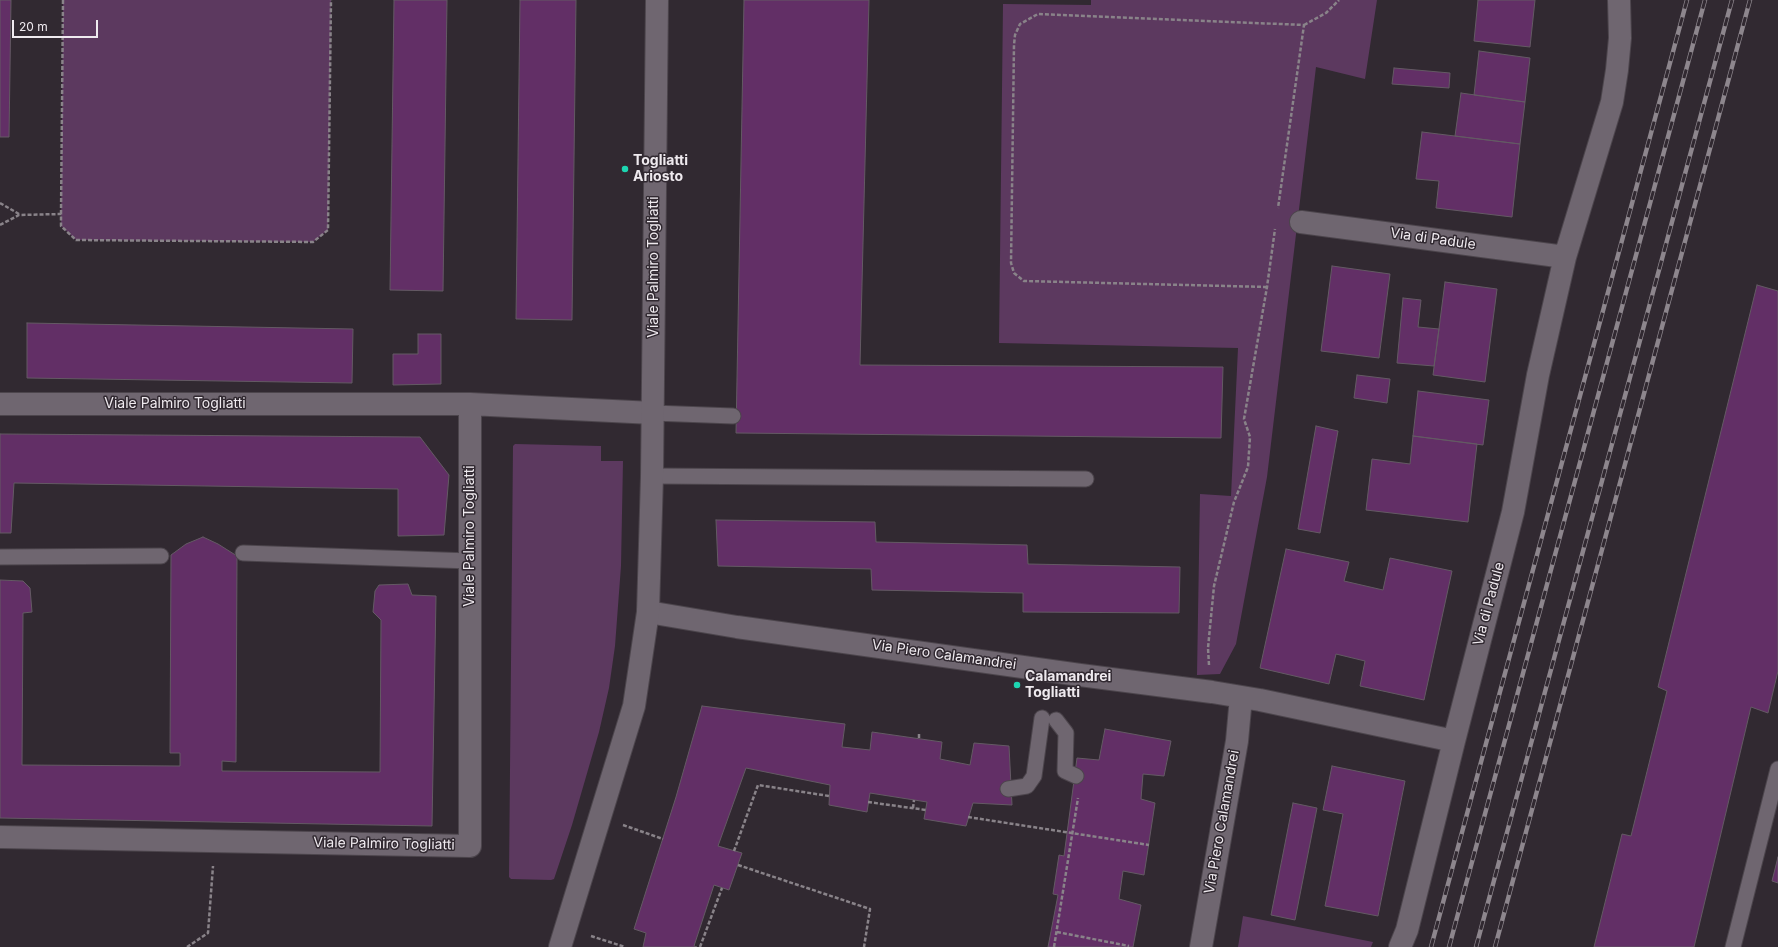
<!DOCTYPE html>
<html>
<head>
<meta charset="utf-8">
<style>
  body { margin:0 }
  #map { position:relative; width:1778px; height:947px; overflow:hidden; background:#312931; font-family:Inter,sans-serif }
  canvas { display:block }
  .scale { position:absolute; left:12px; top:20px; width:86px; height:18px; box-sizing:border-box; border:2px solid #efeaef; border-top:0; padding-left:5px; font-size:12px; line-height:14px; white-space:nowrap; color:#efeaef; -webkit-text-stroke:3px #312931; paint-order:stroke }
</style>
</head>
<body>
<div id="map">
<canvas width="1778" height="947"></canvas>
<div class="scale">20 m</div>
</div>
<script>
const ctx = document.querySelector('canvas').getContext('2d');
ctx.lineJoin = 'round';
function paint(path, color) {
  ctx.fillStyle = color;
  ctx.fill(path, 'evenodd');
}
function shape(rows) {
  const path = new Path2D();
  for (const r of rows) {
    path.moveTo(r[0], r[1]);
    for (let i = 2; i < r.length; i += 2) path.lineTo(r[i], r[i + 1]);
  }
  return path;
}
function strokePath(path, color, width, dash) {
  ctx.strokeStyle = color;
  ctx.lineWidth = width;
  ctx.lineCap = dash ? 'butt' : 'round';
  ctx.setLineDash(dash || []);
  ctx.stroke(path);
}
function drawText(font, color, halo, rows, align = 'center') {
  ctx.font = font + ' Inter,sans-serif';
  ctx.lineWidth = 3;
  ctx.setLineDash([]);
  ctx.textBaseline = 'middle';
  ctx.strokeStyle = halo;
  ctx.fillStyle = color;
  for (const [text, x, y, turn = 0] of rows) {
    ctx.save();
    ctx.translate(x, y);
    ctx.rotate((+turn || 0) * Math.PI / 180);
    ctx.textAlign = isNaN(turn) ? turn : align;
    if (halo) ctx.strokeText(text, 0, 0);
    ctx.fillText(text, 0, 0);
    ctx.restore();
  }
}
const green = shape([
  [63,0,331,0,328,230,313,242,76,240,61,226],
  [1091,0,1377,0,1365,79,1316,67,1267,477,1236,644,1220,674,1197,675,1200,494,1231,496,1238,348,999,343,1003,4,1091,5],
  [515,444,601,446,601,461,623,461,621,566,615,646,609,688,599,732,572,825,554,879,551,880,511,879,509,877,513,446],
  [1243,916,1373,942,1371,947,1238,947]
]);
const building = shape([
  [0,0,11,0,9,137,0,137,0,0],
  [394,0,447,0,443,291,390,290,394,0],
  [520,0,576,0,572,320,516,319,520,0],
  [744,0,869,0,860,365,1223,367,1221,438,736,433,744,0],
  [1478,0,1535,0,1530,47,1474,41,1478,0],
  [1479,51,1530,58,1525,102,1474,95,1479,51],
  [1394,68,1450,73,1449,88,1392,84,1394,68],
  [1461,93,1525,102,1520,144,1455,136,1461,93],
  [1422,132,1520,144,1512,217,1436,208,1439,181,1416,179,1422,132],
  [1332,266,1390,274,1379,358,1321,351,1332,266],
  [1445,282,1497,289,1485,382,1433,375,1445,282],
  [1757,285,1778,291,1778,671,1768,713,1751,707,1694,947,1594,947,1622,834,1631,836,1667,691,1658,687,1757,285],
  [1403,298,1421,300,1418,327,1439,329,1434,366,1397,363,1403,298],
  [27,323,353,329,352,383,27,378,27,323],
  [418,334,441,334,441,384,393,385,393,354,418,354,418,334],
  [1357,375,1390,379,1387,403,1354,398,1357,375],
  [1418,391,1489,400,1483,445,1413,436,1418,391],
  [1316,426,1338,431,1320,533,1298,529,1316,426],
  [0,434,420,437,449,475,444,535,398,536,398,489,14,483,11,533,0,533,0,434],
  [1413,436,1477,444,1468,522,1366,510,1372,459,1410,464,1413,436],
  [716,520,875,522,876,542,1027,545,1028,564,1180,567,1179,613,1023,612,1023,593,872,590,871,569,718,566,716,520],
  [203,537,218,544,237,556,236,762,222,761,222,771,380,772,381,620,373,612,375,591,379,585,408,584,412,595,436,596,432,826,0,818,0,580,23,581,30,588,32,612,23,613,22,765,180,766,180,753,170,753,171,555,186,544,203,537],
  [1286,549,1349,562,1344,581,1383,590,1390,558,1452,571,1424,700,1360,686,1365,661,1336,654,1329,684,1260,668,1286,549],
  [702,706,845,724,842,747,870,750,872,732,942,742,940,759,970,765,974,743,1009,746,1012,805,973,803,966,826,924,819,927,802,870,793,867,812,829,805,830,785,746,768,718,846,742,853,729,890,714,885,694,946,697,947,643,947,646,933,634,929,676,797,702,706],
  [1105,729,1171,741,1164,776,1143,774,1141,799,1155,803,1144,875,1123,871,1119,899,1141,905,1133,947,1048,947,1058,895,1053,894,1059,855,1064,856,1077,758,1099,760,1105,729],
  [1332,766,1405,781,1378,916,1325,906,1343,814,1323,810,1332,766],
  [1293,803,1317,808,1295,920,1271,915,1293,803],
  [1778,857,1778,883,1772,881,1778,857]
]);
const path = shape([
  [1304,25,1326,13,1339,0],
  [0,203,19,214],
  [61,214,63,0],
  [0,225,19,215,61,214,61,226,76,240,313,242,328,230,331,0],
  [1267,287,1024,281,1014,273,1011,263,1014,45,1015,35,1020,24,1038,14,1304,25,1278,208],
  [1209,665,1208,648,1214,586,1234,502,1248,467,1250,437,1244,419,1267,287,1275,229],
  [919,738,919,734],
  [868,802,926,810],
  [913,808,914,800],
  [968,817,1149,845],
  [623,825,663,839],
  [734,851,758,785,829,796],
  [738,865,870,909,864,947],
  [1057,932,1129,946],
  [591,936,625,947],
  [187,947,208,933,213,866],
  [700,947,722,888],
  [1054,947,1078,798]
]);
const service = shape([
  [653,413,733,416],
  [652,476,1086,479],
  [243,553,470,561],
  [0,557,161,556],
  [1056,720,1066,733,1065,771,1076,776],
  [1008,789,1027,786,1034,776,1042,718],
  [1733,947,1778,769]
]);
const minor = shape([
  [1301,222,1565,257],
  [0,404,470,404,653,413],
  [648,612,737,627,1080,675,1212,692,1260,700,1454,741],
  [0,837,470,846,470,404],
  [1201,947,1237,741,1241,697],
  [1400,947,1407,930,1454,741,1513,512,1538,375,1565,257,1612,102,1617,70,1620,38,1619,0]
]);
const tertiary = shape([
  [560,947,634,706,648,612,652,476,657,0]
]);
const rail = shape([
  [1431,947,1687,0],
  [1449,947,1705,0],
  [1476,947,1732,0],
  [1495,947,1750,0]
]);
const markers = [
  [625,169,4,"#1dd5b1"],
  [1017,685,4,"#1dd5b1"]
];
const poiNames = [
  ["Togliatti",633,161],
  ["Ariosto",633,177],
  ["Calamandrei",1025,677],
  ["Togliatti",1025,693]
];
const streetNames = [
  ["Via di Padule",1433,239,8],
  ["Viale Palmiro Togliatti",654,267,-90],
  ["Viale Palmiro Togliatti",175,404],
  ["Viale Palmiro Togliatti",470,536,-90],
  ["Via di Padule",1489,604,-75],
  ["Via Piero Calamandrei",944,655,8],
  ["Via Piero Calamandrei",1222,822,-80],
  ["Viale Palmiro Togliatti",384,844,1]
];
paint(green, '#5c395f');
paint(building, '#622f66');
strokePath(building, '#645a64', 1);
strokePath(service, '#4c454c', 17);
strokePath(minor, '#4c454c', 24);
strokePath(tertiary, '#4c454c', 24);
strokePath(path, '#898389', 2.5, [4, 2]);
strokePath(service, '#6f6670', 15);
strokePath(minor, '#6f6670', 22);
strokePath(tertiary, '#6f6670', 22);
strokePath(rail, '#8d868d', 4.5);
strokePath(rail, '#312931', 3, [9]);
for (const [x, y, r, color] of markers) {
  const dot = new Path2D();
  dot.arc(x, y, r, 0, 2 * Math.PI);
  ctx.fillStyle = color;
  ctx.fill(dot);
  strokePath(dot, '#312931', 1.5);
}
drawText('bold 14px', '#efeaef', '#312931', poiNames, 'left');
drawText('14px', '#efeaef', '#312931', streetNames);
</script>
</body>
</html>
